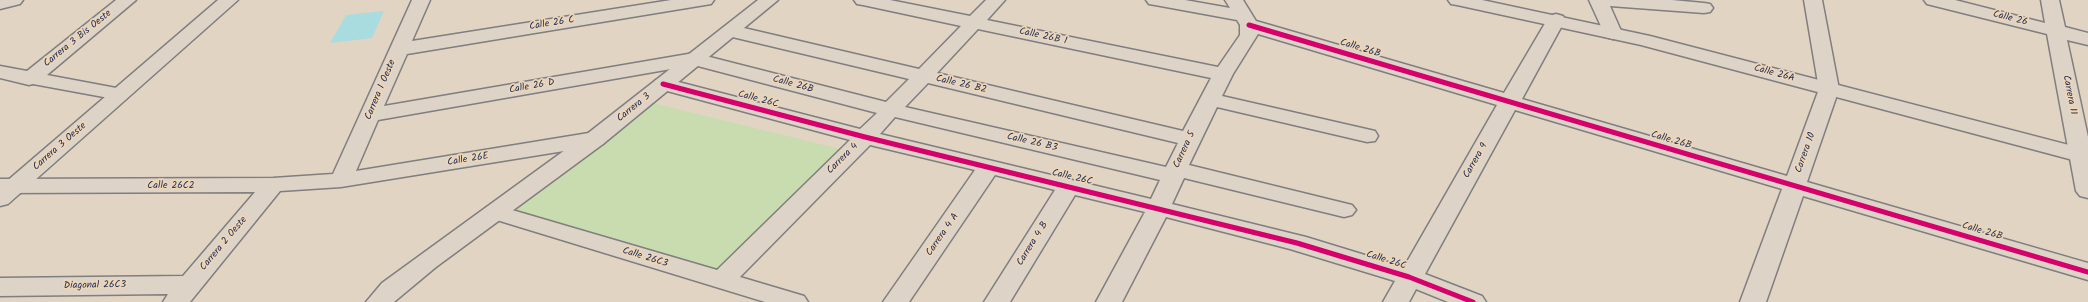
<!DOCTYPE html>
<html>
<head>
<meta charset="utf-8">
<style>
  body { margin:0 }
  canvas { display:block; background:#e1d4c3 }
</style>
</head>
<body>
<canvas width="2088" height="302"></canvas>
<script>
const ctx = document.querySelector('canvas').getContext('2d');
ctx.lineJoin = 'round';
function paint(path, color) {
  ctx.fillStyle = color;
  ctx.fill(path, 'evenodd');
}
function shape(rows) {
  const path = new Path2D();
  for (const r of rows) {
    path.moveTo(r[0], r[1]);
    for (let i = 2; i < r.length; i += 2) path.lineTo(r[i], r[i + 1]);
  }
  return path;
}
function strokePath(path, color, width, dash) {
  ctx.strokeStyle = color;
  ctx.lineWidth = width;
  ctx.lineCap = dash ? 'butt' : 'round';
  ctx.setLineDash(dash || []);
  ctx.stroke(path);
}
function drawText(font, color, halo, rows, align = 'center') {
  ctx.font = font + ' Kalam,sans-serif';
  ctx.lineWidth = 3.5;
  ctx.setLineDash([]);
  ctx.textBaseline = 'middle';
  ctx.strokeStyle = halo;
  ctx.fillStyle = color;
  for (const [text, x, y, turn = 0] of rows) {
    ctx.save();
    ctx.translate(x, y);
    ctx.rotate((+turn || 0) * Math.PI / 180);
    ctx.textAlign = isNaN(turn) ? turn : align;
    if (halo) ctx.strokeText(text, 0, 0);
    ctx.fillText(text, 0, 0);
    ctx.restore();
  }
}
const green = shape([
  [649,102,844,150,716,274,514,209]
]);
const water = shape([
  [384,11,372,38,330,43,346,15]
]);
const minor = shape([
  [116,0,136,0,47,75,127,90,130,94,127,98,120,100,33,84,29,85,0,78,0,66,27,71,116,0],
  [412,0,430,0,412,41,671,0,714,0,711,4,705,5,407,54,384,106,694,53,886,102,909,79,724,35,722,31,724,27,731,25,919,69,961,26,863,5,857,4,854,0,890,0,970,16,986,0,1005,0,987,20,1218,67,1240,35,1240,25,1237,20,1155,5,1149,4,1146,0,1185,0,1230,8,1225,0,1243,0,1256,21,1504,93,1547,20,1549,16,1556,14,1563,16,1565,20,1522,99,1787,176,1819,89,1804,0,1822,0,1839,89,1807,182,2088,263,2088,280,1803,196,1766,302,1740,302,1782,189,1515,110,1425,274,1482,296,1486,302,1448,302,1416,289,1409,302,1383,302,1395,281,1290,249,1166,217,1122,302,1096,302,1145,212,1075,195,1010,302,984,302,1055,190,995,175,909,302,883,302,975,170,870,145,740,277,804,296,808,302,765,302,487,217,483,212,487,207,495,205,717,270,850,140,656,88,653,84,656,80,663,78,860,129,877,113,694,65,378,120,356,171,595,132,603,134,606,139,603,144,595,146,341,187,280,191,190,302,163,302,168,294,0,296,0,278,183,276,255,192,0,193,0,179,273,178,333,174,412,0],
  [978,29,1211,78,1183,131,937,73,978,29],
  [1258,34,1497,105,1404,267,1306,237,1172,204,1184,178,1344,217,1352,215,1356,210,1352,205,1189,165,1217,107,1367,142,1375,141,1378,136,1375,131,1222,96,1233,74,1258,34],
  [928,83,1178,143,1166,167,905,107,928,83],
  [895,117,1160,180,1151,199,880,134,895,117],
  [1589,0,1672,0,1704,3,1710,4,1713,8,1710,12,1704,13,1610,6,1622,33,1620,37,1613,39,1606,37,1604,33,1589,0],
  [1924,0,1955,0,2045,23,2041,0,2059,0,2065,27,2088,33,2088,45,2067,40,2088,137,2088,198,2080,196,2076,191,2047,34,1927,4,1924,0]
]);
const tertiary = shape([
  [0,0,23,0,20,4,0,9,0,0],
  [218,0,238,0,8,204,0,206,0,187,218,0],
  [758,0,778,0,603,144,436,267,394,302,366,302,382,283,587,134,758,0],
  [1448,0,1482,0,1650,36,2088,150,2088,164,1641,45,1457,5,1451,4,1448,0]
]);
const cycleway = shape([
  [1249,25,2088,272],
  [663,84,865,137,1297,243,1409,277,1473,302]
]);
const streetNames = [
  ["Calle 26",2010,19,14],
  ["Calle 26 C",552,24,-9],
  ["Calle 26B 1",1043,37,12],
  ["Carrera 3 Bis Oeste",78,39,-39],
  ["Calle 26B",1360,49,17],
  ["Calle 26A",1774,74,15],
  ["Calle 26B",793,85,15],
  ["Calle 26 B2",961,85,13],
  ["Calle 26 D",532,87,-10],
  ["Carrera 1 Oeste",381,90,-67],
  ["Carrera 11",2069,95,79],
  ["Calle 26C",758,100,15],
  ["Carrera 3",634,108,-39],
  ["Calle 26B",1671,141,16],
  ["Calle 26 B3",1032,143,13],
  ["Carrera 3 Oeste",60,147,-41],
  ["Carrera 5",1185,150,-65],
  ["Carrera 10",1806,153,-70],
  ["Carrera 4",843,159,-45],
  ["Calle 26E",468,160,-9],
  ["Carrera 9",1476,161,-60],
  ["Calle 26C",1072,178,13],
  ["Calle 26C2",171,186],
  ["Calle 26B",1982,232,16],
  ["Carrera 4 A",943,235,-55],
  ["Carrera 2 Oeste",224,244,-50],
  ["Carrera 4 B",1033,244,-58],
  ["Calle 26C3",645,258,17],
  ["Calle 26C",1386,261,17],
  ["Diagonal 26C3",95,286,-1]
];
paint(green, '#c9dcb0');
paint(water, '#a8dcde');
strokePath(minor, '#807e7f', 3);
strokePath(tertiary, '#807e7f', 3);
paint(minor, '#ddd3c7');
paint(tertiary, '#ddd3c7');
strokePath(cycleway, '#d6006c', 5);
drawText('10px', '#1b2f5e', '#eed5b6', streetNames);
</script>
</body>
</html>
